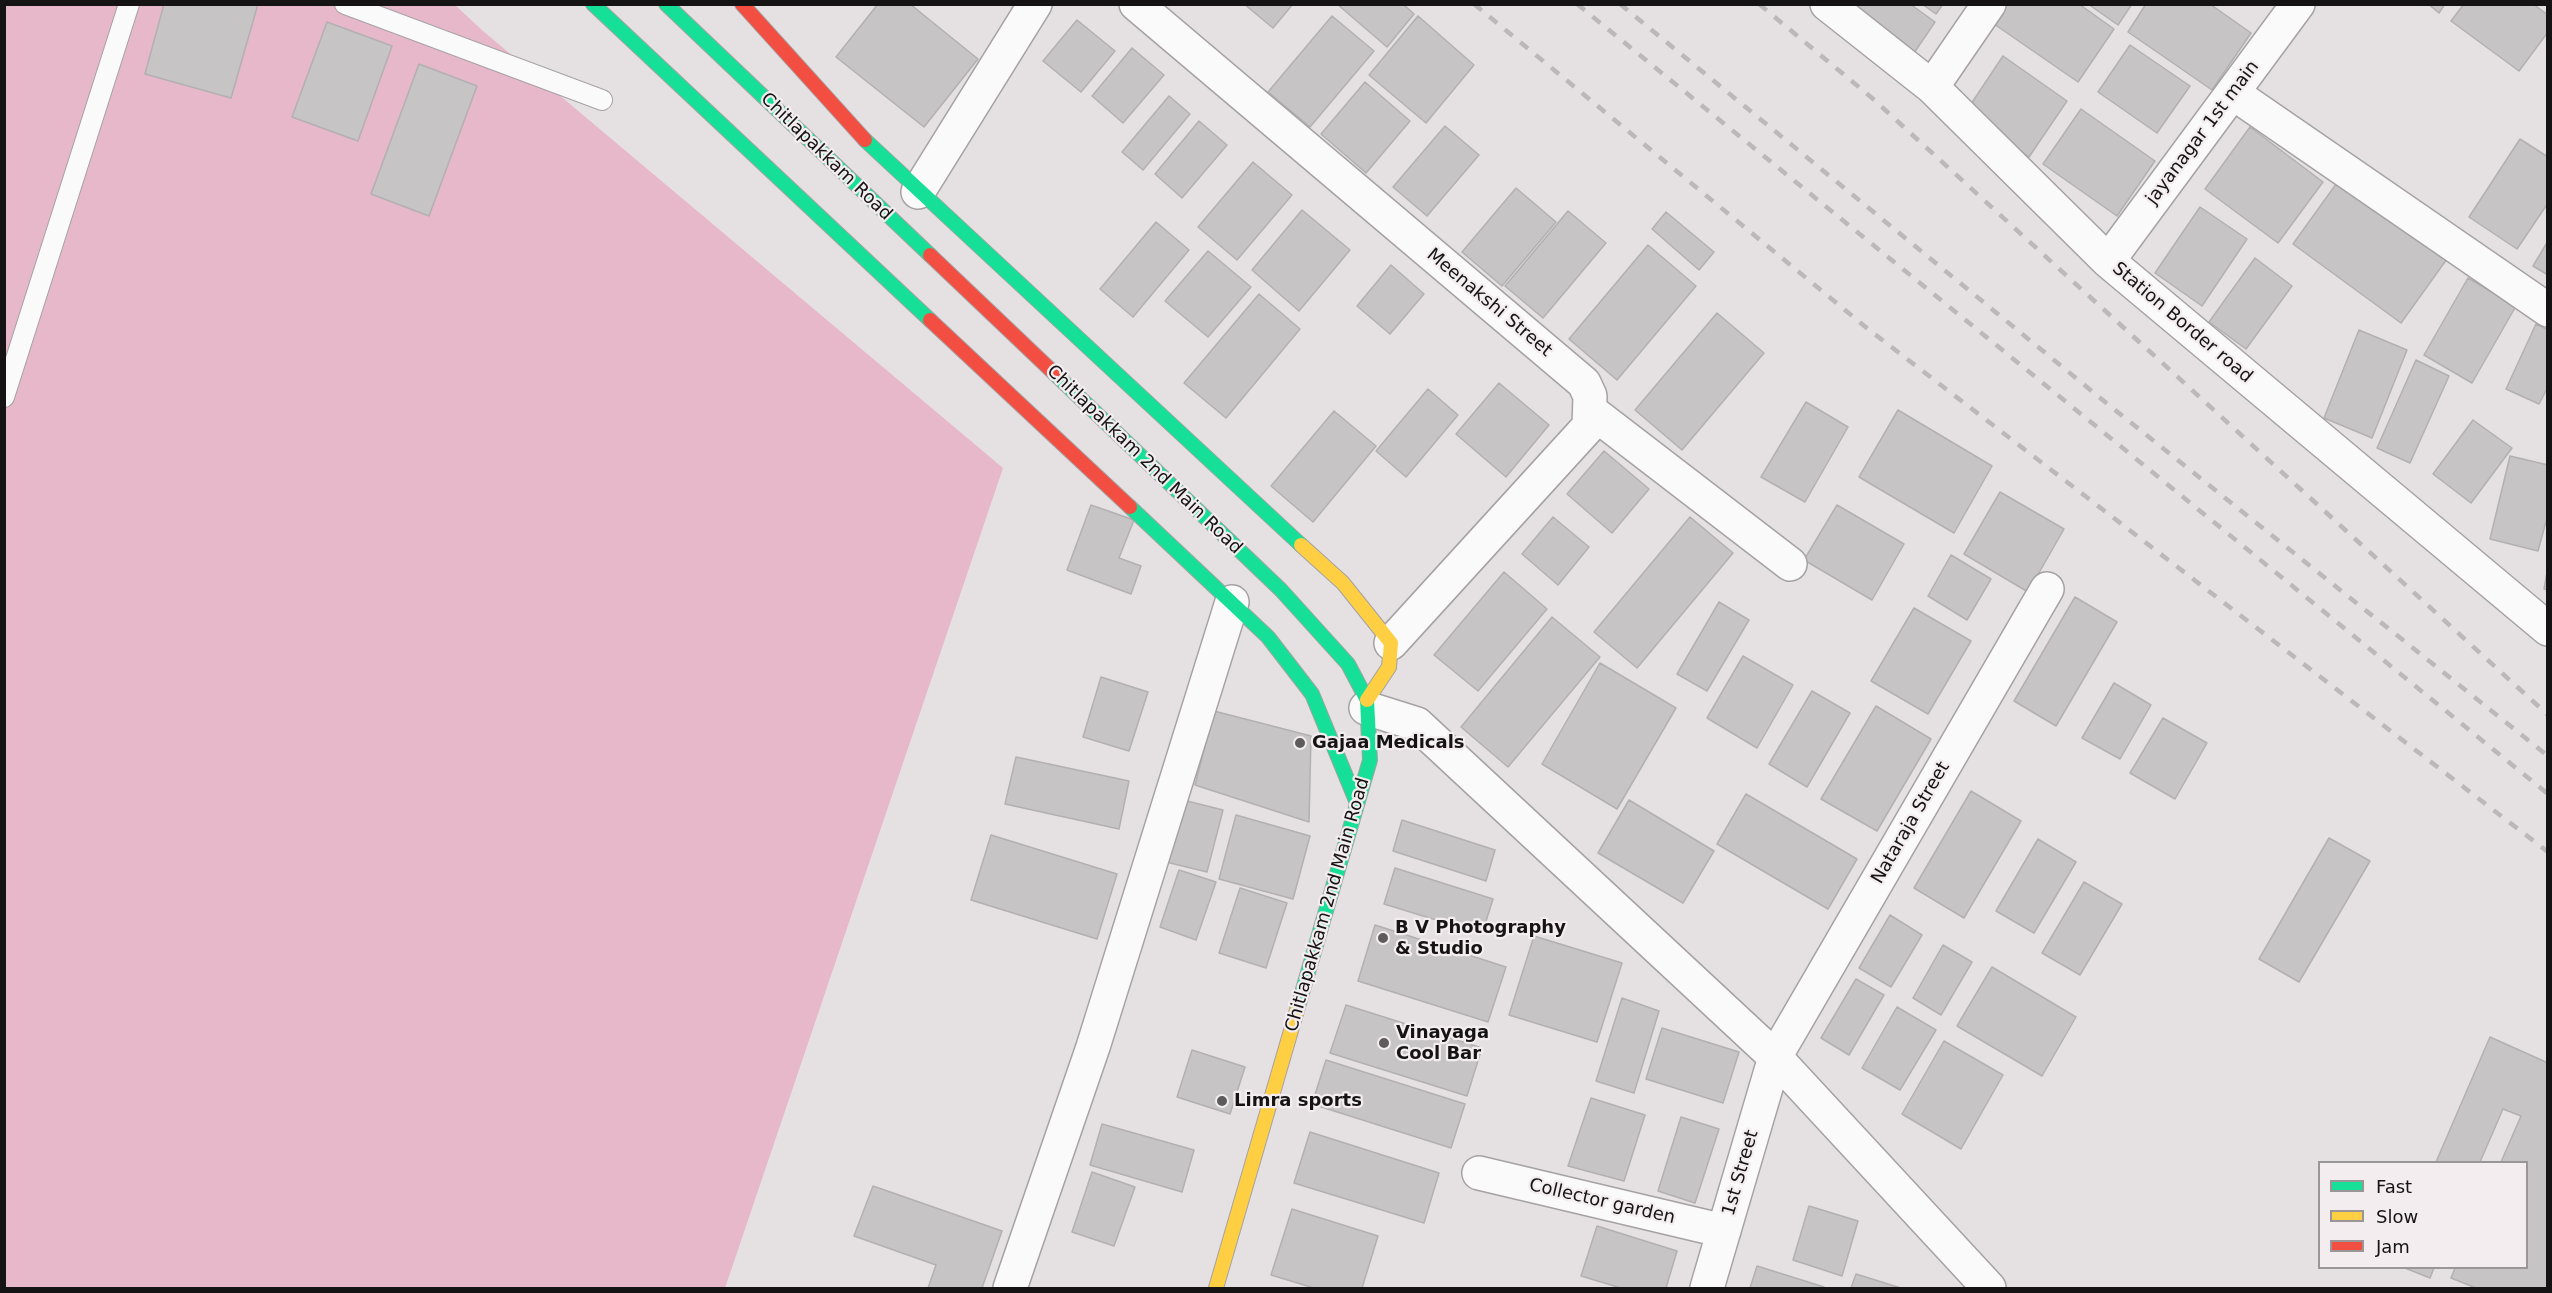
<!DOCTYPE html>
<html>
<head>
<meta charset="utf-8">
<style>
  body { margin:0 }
  #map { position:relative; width:2552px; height:1293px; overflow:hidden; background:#e5e0e2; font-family:"DejaVu Sans",sans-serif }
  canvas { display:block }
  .frame { position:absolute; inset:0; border:6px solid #151314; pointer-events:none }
  .legend { position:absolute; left:2318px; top:1161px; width:210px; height:108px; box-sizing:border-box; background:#f3edef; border:2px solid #9a9697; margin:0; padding:8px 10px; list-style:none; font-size:18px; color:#151314 }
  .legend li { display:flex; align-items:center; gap:12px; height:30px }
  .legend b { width:30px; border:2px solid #9a9697 }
</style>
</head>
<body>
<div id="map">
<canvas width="2552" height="1293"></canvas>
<div class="frame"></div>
<ul class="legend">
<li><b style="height:8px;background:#16e098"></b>Fast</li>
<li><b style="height:8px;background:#ffcf43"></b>Slow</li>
<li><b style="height:8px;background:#f24e42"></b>Jam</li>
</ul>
</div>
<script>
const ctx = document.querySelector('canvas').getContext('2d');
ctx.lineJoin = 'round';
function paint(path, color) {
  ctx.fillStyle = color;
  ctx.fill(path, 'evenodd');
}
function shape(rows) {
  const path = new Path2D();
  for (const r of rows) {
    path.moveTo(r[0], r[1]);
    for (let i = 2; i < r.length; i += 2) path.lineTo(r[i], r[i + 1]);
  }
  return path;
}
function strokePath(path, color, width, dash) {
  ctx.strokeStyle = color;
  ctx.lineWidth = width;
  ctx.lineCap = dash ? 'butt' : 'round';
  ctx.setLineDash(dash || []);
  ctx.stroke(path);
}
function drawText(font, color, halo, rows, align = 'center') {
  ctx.font = font + ' "DejaVu Sans",sans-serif';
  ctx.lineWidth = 4.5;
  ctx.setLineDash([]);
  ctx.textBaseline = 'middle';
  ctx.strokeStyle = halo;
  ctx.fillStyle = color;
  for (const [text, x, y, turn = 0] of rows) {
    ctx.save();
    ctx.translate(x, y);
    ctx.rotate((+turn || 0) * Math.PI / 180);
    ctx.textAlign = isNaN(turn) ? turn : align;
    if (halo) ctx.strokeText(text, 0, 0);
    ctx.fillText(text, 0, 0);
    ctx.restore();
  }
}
const forest = shape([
  [5,5,455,5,483,31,1003,468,725,1288,5,1288]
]);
const building = shape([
  [164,4,258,4,231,98,145,74,164,4],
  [878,4,910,4,978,59,924,127,836,57,878,4],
  [1244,4,1293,4,1273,28,1244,4],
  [1337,4,1403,4,1414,14,1387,47,1337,4],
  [1837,4,1910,4,1935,22,1912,56,1837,4],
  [1922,4,1943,4,1936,14,1922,4],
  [2007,4,2079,4,2114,29,2078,82,1994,24,2007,4],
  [2088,4,2132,4,2118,25,2088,4],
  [2146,4,2210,4,2251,33,2212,90,2128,32,2146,4],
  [2428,4,2445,4,2439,13,2428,4],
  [2464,4,2533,4,2548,15,2548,32,2519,71,2451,21,2464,4],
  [1332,16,1374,51,1310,127,1268,92,1332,16],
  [1418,16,1474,65,1426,123,1369,75,1418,16],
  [1077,20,1115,51,1081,92,1043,61,1077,20],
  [327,22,392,46,358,141,292,117,327,22],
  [2130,45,2190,86,2157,133,2098,92,2130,45],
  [1132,48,1164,75,1123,123,1092,96,1132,48],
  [2003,56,2067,101,2029,157,1965,113,2003,56],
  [419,64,477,86,429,216,371,194,419,64],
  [1365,82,1410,121,1366,173,1321,134,1365,82],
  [1169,96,1190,114,1143,170,1122,152,1169,96],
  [2081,109,2155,161,2117,216,2043,164,2081,109],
  [1199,121,1227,145,1182,198,1155,174,1199,121],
  [1445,126,1479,155,1427,216,1393,187,1445,126],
  [2250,127,2323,182,2278,243,2205,189,2250,127],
  [2520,139,2548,157,2548,203,2517,249,2469,217,2520,139],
  [1253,162,1292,195,1237,260,1198,227,1253,162],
  [2339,180,2447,259,2401,323,2293,244,2339,180],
  [1516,188,1556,222,1502,286,1462,252,1516,188],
  [2200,207,2247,239,2202,306,2155,273,2200,207],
  [1302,210,1350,250,1299,311,1252,270,1302,210],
  [1568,211,1606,243,1543,318,1505,286,1568,211],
  [1666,212,1714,252,1699,270,1652,229,1666,212],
  [1156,222,1189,250,1133,317,1100,289,1156,222],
  [2548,241,2548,275,2533,266,2548,241],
  [1648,245,1696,286,1617,380,1569,339,1648,245],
  [1208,251,1251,287,1208,337,1165,301,1208,251],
  [2255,258,2292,286,2246,349,2209,322,2255,258],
  [1391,265,1424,294,1390,334,1357,306,1391,265],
  [2468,278,2516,306,2472,383,2424,355,2468,278],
  [1259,294,1300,329,1226,418,1184,383,1259,294],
  [1717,313,1764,353,1682,450,1635,410,1717,313],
  [2536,324,2548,330,2548,387,2539,404,2506,389,2536,324],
  [2359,330,2407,350,2372,438,2324,418,2359,330],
  [2416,360,2449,376,2410,463,2377,448,2416,360],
  [1499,383,1549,425,1506,477,1456,434,1499,383],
  [1428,389,1458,415,1406,477,1376,451,1428,389],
  [1806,402,1848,427,1805,502,1761,477,1806,402],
  [1898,410,1992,466,1954,533,1859,477,1898,410],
  [1334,411,1376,446,1313,522,1271,486,1334,411],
  [2473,420,2512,448,2471,503,2433,474,2473,420],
  [1604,451,1649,489,1612,533,1567,494,1604,451],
  [2510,456,2548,465,2548,514,2538,551,2490,539,2510,456],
  [2000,492,2064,529,2028,592,1964,554,2000,492],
  [1091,505,1134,520,1119,558,1141,566,1131,594,1067,570,1091,505],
  [1837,505,1904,544,1872,600,1804,560,1837,505],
  [1553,517,1589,547,1558,585,1522,554,1553,517],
  [1690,517,1733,553,1637,668,1594,632,1690,517],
  [1951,555,1991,579,1967,620,1928,596,1951,555],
  [2548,567,2548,590,2544,589,2548,567],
  [1504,572,1547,609,1478,691,1434,655,1504,572],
  [2075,597,2117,622,2056,726,2014,701,2075,597],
  [1719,602,1749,620,1707,691,1677,674,1719,602],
  [1914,608,1971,641,1928,714,1871,681,1914,608],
  [1552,617,1600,657,1508,767,1461,727,1552,617],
  [1743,656,1793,685,1757,748,1707,718,1743,656],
  [1600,663,1676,708,1617,809,1542,764,1600,663],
  [1101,677,1148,692,1129,751,1083,737,1101,677],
  [2114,683,2151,705,2120,759,2082,738,2114,683],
  [1812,691,1850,713,1807,787,1769,764,1812,691],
  [1876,706,1931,739,1877,831,1821,799,1876,706],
  [1214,711,1311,736,1309,822,1195,785,1214,711],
  [2163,718,2207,743,2175,799,2130,773,2163,718],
  [1016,757,1129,781,1119,829,1005,804,1016,757],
  [1971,791,2021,821,1964,918,1914,888,1971,791],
  [1746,794,1857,859,1828,909,1717,844,1746,794],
  [1179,799,1223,810,1207,872,1162,861,1179,799],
  [1629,800,1714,851,1683,903,1598,853,1629,800],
  [1236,815,1310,836,1293,899,1219,879,1236,815],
  [1402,820,1495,850,1486,881,1393,851,1402,820],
  [991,835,1117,874,1097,939,971,900,991,835],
  [2329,838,2370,861,2299,982,2259,959,2329,838],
  [2038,839,2076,862,2034,933,1996,911,2038,839],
  [1395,868,1493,899,1482,934,1384,904,1395,868],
  [1179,870,1216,882,1196,940,1160,927,1179,870],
  [2084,882,2122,904,2080,975,2042,953,2084,882],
  [1240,888,1287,903,1266,968,1219,953,1240,888],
  [1890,915,1922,935,1891,987,1859,968,1890,915],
  [1375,925,1506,967,1488,1022,1358,981,1375,925],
  [1534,936,1622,963,1597,1042,1509,1015,1534,936],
  [1943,945,1972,962,1941,1015,1913,998,1943,945],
  [1992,967,2076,1017,2042,1076,1957,1026,1992,967],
  [1856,979,1884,995,1849,1055,1821,1038,1856,979],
  [1622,998,1659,1011,1634,1093,1596,1081,1622,998],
  [1346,1005,1482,1048,1467,1096,1330,1053,1346,1005],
  [1897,1007,1936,1030,1900,1090,1862,1068,1897,1007],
  [1662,1028,1739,1052,1723,1103,1646,1079,1662,1028],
  [2490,1037,2548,1063,2547,1288,2476,1288,2451,1278,2455,1268,2526,1268,2526,1162,2501,1162,2521,1116,2503,1109,2480,1162,2436,1162,2490,1037],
  [1944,1041,2003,1075,1961,1149,1902,1114,1944,1041],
  [1192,1050,1245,1067,1230,1114,1177,1097,1192,1050],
  [1326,1060,1465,1104,1451,1148,1312,1104,1326,1060],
  [1591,1098,1645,1115,1624,1181,1568,1166,1591,1098],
  [1681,1117,1719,1129,1695,1203,1658,1191,1681,1117],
  [1102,1124,1194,1150,1182,1192,1090,1165,1102,1124],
  [1310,1132,1439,1173,1424,1223,1294,1183,1310,1132],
  [1092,1172,1135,1187,1114,1246,1072,1232,1092,1172],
  [873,1186,1002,1231,982,1288,928,1288,936,1265,854,1236,873,1186],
  [1809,1206,1858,1221,1842,1276,1793,1260,1809,1206],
  [1292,1209,1378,1236,1362,1288,1314,1288,1271,1275,1292,1209],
  [1597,1226,1677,1251,1666,1288,1621,1288,1581,1276,1597,1226],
  [1757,1266,1824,1287,1824,1288,1750,1288,1757,1266],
  [2405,1268,2434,1268,2430,1278,2405,1268],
  [1856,1274,1901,1288,1851,1288,1856,1274]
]);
const lane = shape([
  [345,4,602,100],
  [4,397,129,4]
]);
const street = shape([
  [1136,4,1584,383,1590,396,1589,426,1391,643],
  [1827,4,1932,87,2108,261,2548,629],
  [1932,87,1989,4],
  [2233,93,2548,310],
  [918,192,1035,4],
  [2108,261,2298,4],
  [1591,411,1790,564],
  [1366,708,1417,724,1775,1057,1989,1288],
  [1479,1173,1724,1231],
  [1010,1288,1093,1047,1232,602],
  [1707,1288,1775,1057,2047,589]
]);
const fast = shape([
  [593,4,930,320],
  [666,4,930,255],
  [865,140,1301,545],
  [1054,373,1281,590,1348,664,1367,700,1370,760,1297,1010],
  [1130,507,1268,637,1312,694,1357,803]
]);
const slow = shape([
  [1301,545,1343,583,1391,643,1389,667,1367,700],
  [1216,1288,1297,1010]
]);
const jam = shape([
  [742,4,865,140],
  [930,255,1054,373],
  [930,320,1130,507]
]);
const rail = shape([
  [1474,4,1868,329,2548,852],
  [1577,4,2548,794],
  [1620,4,2110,406,2548,756],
  [1759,4,1872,98,2548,715]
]);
const markers = [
  [1300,743,6,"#5e5b5c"],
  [1383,938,6,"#5e5b5c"],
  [1384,1043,6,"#5e5b5c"],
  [1222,1101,6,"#5e5b5c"]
];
const streetNames = [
  ["jayanagar 1st main",2203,133,-53],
  ["Chitlapakkam Road",826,157,44],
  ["Meenakshi Street",1489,303,40],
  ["Station Border road",2182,323,40],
  ["Chitlapakkam 2nd Main Road",1144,460,44],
  ["Nataraja Street",1911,823,-60],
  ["Chitlapakkam 2nd Main Road",1328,905,-74],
  ["1st Street",1741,1173,-74],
  ["Collector garden",1602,1202,13]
];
const poiNames = [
  ["Gajaa Medicals",1312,743],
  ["B V Photography",1395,928],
  ["& Studio",1395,949],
  ["Vinayaga",1396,1033],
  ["Cool Bar",1396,1054],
  ["Limra sports",1234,1101]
];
paint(forest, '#e7b7ca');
paint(building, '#c7c4c5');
strokePath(building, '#b3b0b1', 1.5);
strokePath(lane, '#a5a2a3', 22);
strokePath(street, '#a5a2a3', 36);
strokePath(fast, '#a5a2a3', 16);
strokePath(slow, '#a5a2a3', 16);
strokePath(jam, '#a5a2a3', 16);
strokePath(lane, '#fbfafb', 20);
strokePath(street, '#fbfafb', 33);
strokePath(fast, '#16e098', 14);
strokePath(slow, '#ffcf43', 14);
strokePath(jam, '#f24e42', 14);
strokePath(rail, '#bab8b8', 4.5, [10, 10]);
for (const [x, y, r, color] of markers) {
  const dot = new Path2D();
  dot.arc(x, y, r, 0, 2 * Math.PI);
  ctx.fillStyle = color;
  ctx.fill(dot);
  strokePath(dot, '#f3edef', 2);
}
drawText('18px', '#151314', '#f3edef', streetNames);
drawText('bold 18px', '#151314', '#f3edef', poiNames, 'left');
</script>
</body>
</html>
